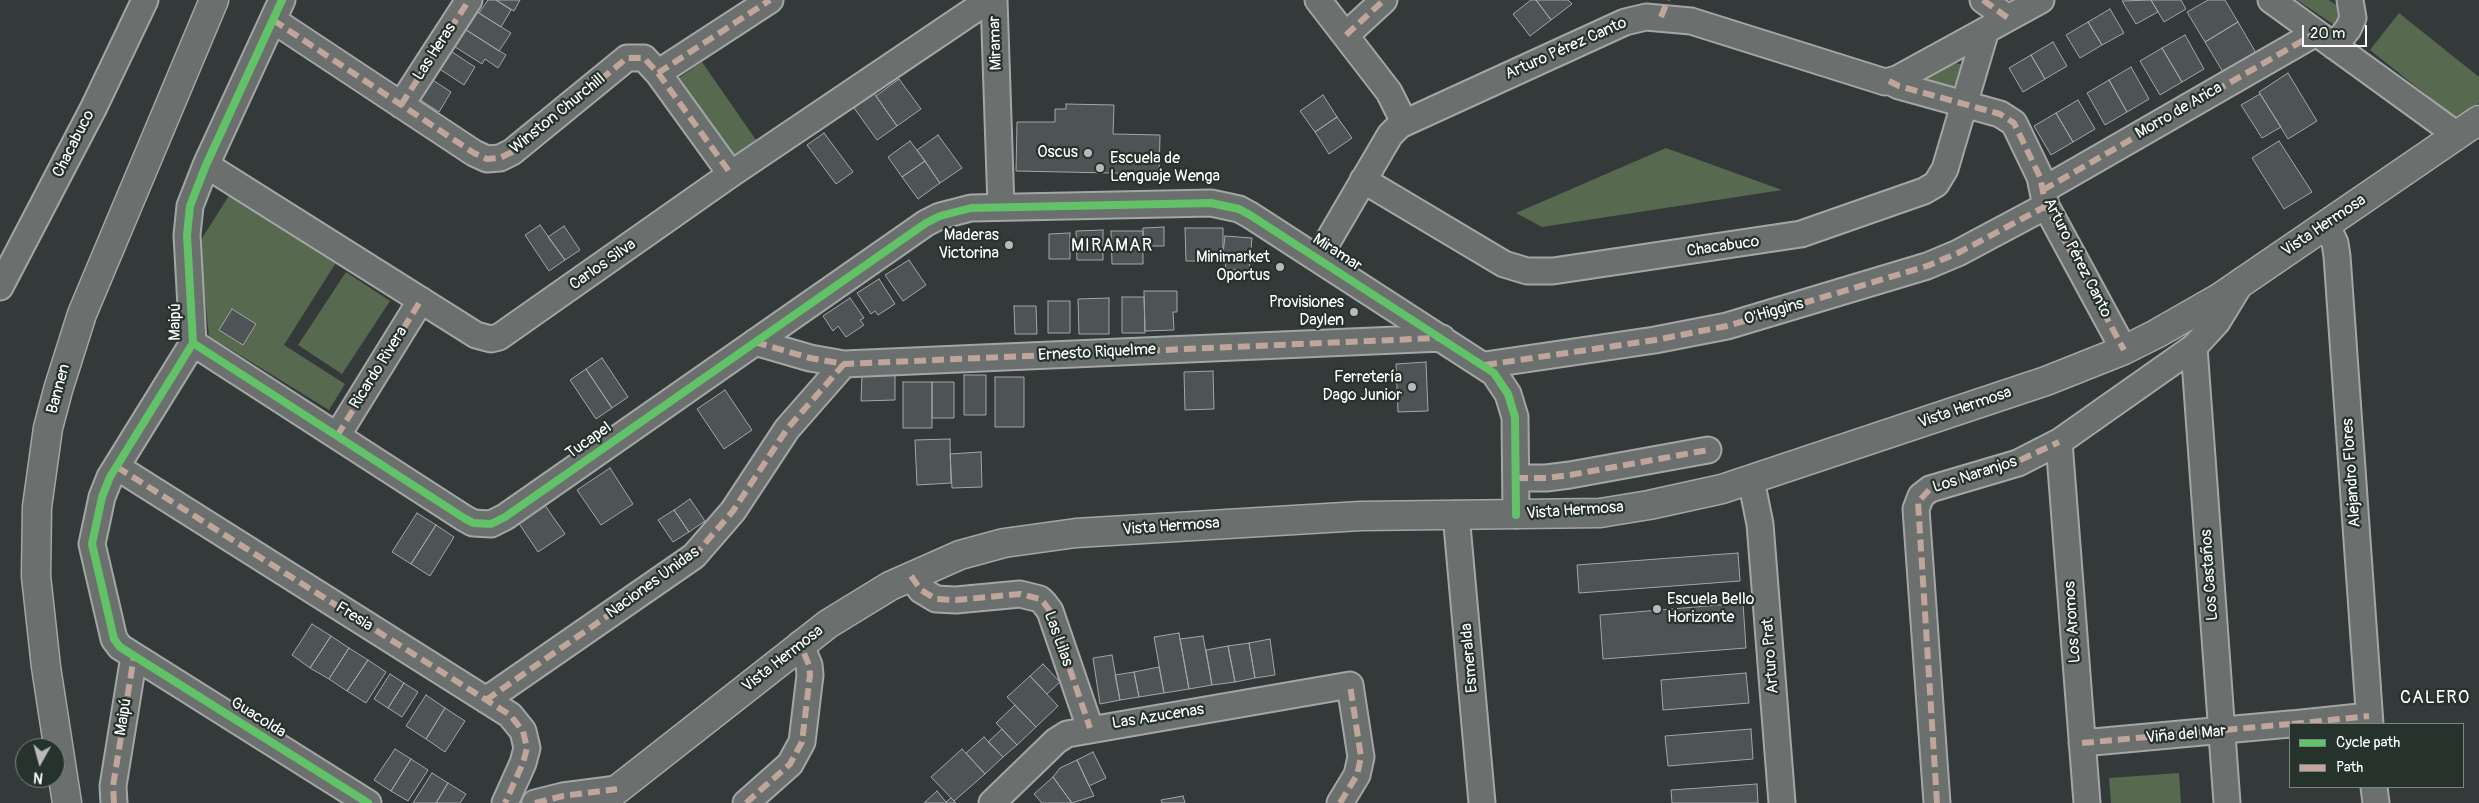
<!DOCTYPE html>
<html>
<head>
<meta charset="utf-8">
<style>
  body { margin:0 }
  #map { position:relative; width:2479px; height:803px; overflow:hidden; background:#343a39; font-family:Pangolin,sans-serif }
  canvas { display:block }
  .legend { position:absolute; left:2289px; top:723px; width:175px; height:65px; box-sizing:border-box; background:#26332d; border:1px solid #7d8581; margin:0; padding:6px 9px; list-style:none; font-size:15px; color:#fff }
  .legend li { display:flex; align-items:center; gap:10px; height:25px }
  .legend b { width:25px; border:1px solid #7d8581 }
  .north { position:absolute; left:15px; top:738px; width:50px; height:50px; box-sizing:border-box; background:#26332d; border:1px solid #7d8581; border-radius:50%; rotate:187deg; font-size:14px; font-weight:700; line-height:20px; text-align:center; color:#fff }
  .north::after { content:''; display:block; margin:auto; width:18px; height:22px; background:#b8baba; clip-path:polygon(50% 0,100% 100%,50% 72%,0 100%) }
  .scale { position:absolute; left:2302px; top:25px; width:65px; height:22px; box-sizing:border-box; border:2px solid #fff; border-top:0; padding-left:6px; font-size:15px; line-height:18px; white-space:nowrap; color:#fff; -webkit-text-stroke:4px #26332d; paint-order:stroke }
</style>
</head>
<body>
<div id="map">
<canvas width="2479" height="803"></canvas>
<ul class="legend">
<li><b style="height:6px;background:#61c268"></b>Cycle path</li>
<li><b style="height:6px;background:#c0a59a"></b>Path</li>
</ul>
<div class="north">N</div>
<div class="scale">20 m</div>
</div>
<script>
const ctx = document.querySelector('canvas').getContext('2d');
ctx.lineJoin = 'round';
function paint(path, color) {
  ctx.fillStyle = color;
  ctx.fill(path, 'evenodd');
}
function shape(rows) {
  const path = new Path2D();
  for (const r of rows) {
    path.moveTo(r[0], r[1]);
    for (let i = 2; i < r.length; i += 2) path.lineTo(r[i], r[i + 1]);
  }
  return path;
}
function strokePath(path, color, width, dash) {
  ctx.strokeStyle = color;
  ctx.lineWidth = width;
  ctx.lineCap = dash ? 'butt' : 'round';
  ctx.setLineDash(dash || []);
  ctx.stroke(path);
}
function drawText(font, color, halo, rows, align = 'center') {
  ctx.font = font + ' Pangolin,sans-serif';
  ctx.lineWidth = 4.5;
  ctx.setLineDash([]);
  ctx.textBaseline = 'middle';
  ctx.strokeStyle = halo;
  ctx.fillStyle = color;
  for (const [text, x, y, turn = 0] of rows) {
    ctx.save();
    ctx.translate(x, y);
    ctx.rotate((+turn || 0) * Math.PI / 180);
    ctx.textAlign = isNaN(turn) ? turn : align;
    if (halo) ctx.strokeText(text, 0, 0);
    ctx.fillText(text, 0, 0);
    ctx.restore();
  }
}
const green = shape([
  [2297,0,2329,0,2346,12,2336,26],
  [2399,13,2479,77,2479,103,2458,120,2370,50],
  [702,62,756,140,730,158,676,80],
  [1955,63,1965,65,1957,92,1922,81],
  [1666,148,1782,190,1542,227,1516,213],
  [230,194,337,261,284,345,345,384,329,410,209,336,199,243],
  [346,272,390,301,342,374,298,345],
  [2179,773,2181,803,2111,803,2109,778]
]);
const building = shape([
  [488,0,496,0,511,10,501,27,479,13,488,0],
  [496,0,520,0,514,11,496,0],
  [1531,0,1536,0,1551,20,1530,36,1513,14,1531,0],
  [1536,0,1568,0,1572,4,1551,20,1536,0],
  [2151,0,2181,0,2186,9,2164,22,2151,0],
  [2151,0,2158,12,2136,24,2122,1,2151,0],
  [2208,0,2225,0,2238,22,2205,42,2187,12,2208,0],
  [2110,9,2124,33,2102,45,2088,22,2110,9],
  [474,10,511,33,499,51,463,28,474,10],
  [2088,22,2102,45,2080,58,2066,35,2088,22],
  [2238,22,2256,53,2223,72,2205,42,2238,22],
  [463,28,506,55,498,68,485,59,482,64,452,45,463,28],
  [2185,35,2204,69,2182,82,2162,48,2185,35],
  [2053,42,2067,66,2045,79,2031,55,2053,42],
  [2162,48,2182,82,2160,95,2140,61,2162,48],
  [449,50,475,67,464,85,438,68,449,50],
  [2031,55,2045,79,2023,92,2009,68,2031,55],
  [2131,67,2149,99,2127,112,2109,80,2131,67],
  [2288,73,2317,121,2288,139,2259,92,2288,73],
  [431,79,451,92,439,112,419,99,431,79],
  [899,79,921,109,897,126,876,96,899,79],
  [2109,80,2127,112,2105,125,2087,93,2109,80],
  [874,93,897,126,877,140,854,108,874,93],
  [2260,94,2281,127,2262,138,2241,105,2260,94],
  [1323,95,1337,117,1315,132,1300,111,1323,95],
  [2078,100,2095,129,2073,142,2056,113,2078,100],
  [1066,104,1114,105,1113,134,1160,135,1159,174,1016,171,1017,122,1055,122,1055,109,1066,109,1066,104],
  [2056,113,2073,142,2051,155,2034,126,2056,113],
  [1337,117,1352,138,1329,154,1315,132,1337,117],
  [824,133,853,172,836,184,807,145,824,133],
  [938,135,962,168,940,183,917,150,938,135],
  [910,141,925,161,902,177,888,157,910,141],
  [2279,141,2312,192,2284,209,2252,158,2279,141],
  [925,161,940,183,918,199,902,177,925,161],
  [540,225,565,260,549,271,525,235,540,225],
  [564,226,580,250,565,260,548,237,564,226],
  [1164,227,1164,246,1143,246,1143,228,1164,227],
  [1185,228,1223,228,1223,255,1196,256,1196,261,1186,261,1185,228],
  [1103,230,1103,260,1077,260,1076,231,1103,230],
  [1111,231,1143,231,1143,264,1112,264,1111,231],
  [1070,233,1070,259,1049,259,1049,234,1070,233],
  [1225,236,1252,238,1249,271,1225,269,1227,254,1223,254,1225,236],
  [909,260,926,285,903,301,885,275,909,260],
  [879,279,895,304,878,315,875,311,871,314,857,293,879,279],
  [1144,291,1177,291,1177,312,1173,312,1174,330,1145,331,1144,291],
  [1122,297,1144,297,1145,333,1122,333,1122,297],
  [850,298,864,318,860,320,864,325,846,337,838,326,833,331,823,316,850,298],
  [1109,298,1109,334,1079,334,1078,299,1109,298],
  [1048,301,1070,301,1070,333,1048,333,1048,301],
  [1014,306,1036,306,1037,334,1015,334,1014,306],
  [232,309,256,324,243,345,219,330,232,309],
  [602,358,628,397,612,408,586,369,602,358],
  [1426,362,1428,411,1398,412,1396,364,1426,362],
  [586,369,612,408,596,419,570,380,586,369],
  [1213,371,1214,409,1185,410,1184,372,1213,371],
  [862,375,895,375,895,400,861,401,862,375],
  [964,375,986,375,986,415,964,415,964,375],
  [995,377,1024,377,1024,427,995,427,995,377],
  [903,382,932,382,932,428,903,428,903,382],
  [932,382,954,382,954,418,932,418,932,382],
  [725,390,752,430,724,449,697,409,725,390],
  [950,439,951,483,917,485,915,440,950,439],
  [981,452,982,487,952,488,950,454,981,452],
  [610,468,633,504,601,525,577,490,610,468],
  [690,499,705,521,689,532,674,510,690,499],
  [544,504,565,534,538,552,518,522,544,504],
  [674,510,689,532,673,542,658,520,674,510],
  [417,513,436,525,411,564,392,552,417,513],
  [436,525,454,537,430,576,411,564,436,525],
  [1738,553,1740,581,1579,593,1577,565,1738,553],
  [1743,603,1746,648,1603,659,1600,615,1743,603],
  [312,624,331,636,310,668,292,655,312,624],
  [1179,633,1189,689,1164,693,1154,637,1179,633],
  [331,636,349,648,329,679,310,668,331,636],
  [1203,636,1212,685,1189,689,1180,639,1203,636],
  [1270,639,1275,675,1255,678,1249,643,1270,639],
  [1249,643,1255,678,1235,682,1228,646,1249,643],
  [1228,646,1235,682,1212,685,1206,650,1228,646],
  [349,648,368,660,347,691,329,679,349,648],
  [1112,655,1120,700,1100,704,1093,658,1112,655],
  [368,660,386,672,366,703,347,691,368,660],
  [1043,664,1060,682,1047,694,1030,676,1043,664],
  [1159,667,1164,693,1139,697,1134,672,1159,667],
  [1134,672,1139,697,1120,700,1115,675,1134,672],
  [1746,673,1749,703,1663,710,1661,680,1746,673],
  [390,674,404,683,388,708,374,699,390,674],
  [1030,676,1058,706,1036,727,1007,697,1030,676],
  [404,683,418,692,402,717,388,708,404,683],
  [426,695,445,708,426,739,406,726,426,695],
  [1015,705,1036,727,1017,745,996,723,1015,705],
  [445,708,465,721,445,752,426,739,445,708],
  [1002,729,1017,745,1003,757,988,742,1002,729],
  [1751,729,1753,759,1668,766,1665,736,1751,729],
  [984,737,1003,757,985,774,966,753,984,737],
  [395,749,411,759,391,791,374,780,395,749],
  [962,749,985,774,954,801,931,777,962,749],
  [1093,752,1106,778,1089,786,1077,760,1093,752],
  [411,759,428,770,408,801,391,791,411,759],
  [1077,760,1094,796,1072,803,1053,777,1060,768,1077,760],
  [432,773,448,783,436,803,413,803,432,773],
  [1053,777,1072,803,1042,803,1034,794,1053,777],
  [448,783,466,794,460,803,436,803,448,783],
  [1757,784,1758,803,1672,803,1671,790,1757,784],
  [937,791,946,802,951,798,956,803,924,803,937,791],
  [1183,796,1185,803,1162,803,1161,800,1183,796]
]);
const street = shape([
  [282,0,206,165,190,206,187,235,193,343,110,477,102,497,92,544,114,639,120,647,368,803],
  [994,0,1001,207],
  [1318,0,1389,92,1404,122],
  [1983,0,2008,18],
  [2271,0,2457,135],
  [273,20,474,153,487,159,500,158,512,152,627,58,644,58,658,73,731,174],
  [1346,35,1384,0],
  [2334,46,2348,29,2353,18,2350,0],
  [658,73,770,0],
  [1889,81,1899,86,2000,114,2014,123,2040,177,2046,206,2124,350],
  [401,105,469,0],
  [206,165,476,335,491,339,499,337,731,174,989,0],
  [1363,180,1504,264,1527,271,1553,271,1801,234,1924,191,1936,184,1945,169,1986,30],
  [2043,190,2316,33],
  [2326,224,2335,243,2337,256,2370,724],
  [1318,258,1390,135,1400,125,1625,22,1646,17,1691,21,1885,82,1897,79,2041,0],
  [0,287,94,107,145,0],
  [755,342,810,358,844,364,1442,338],
  [193,343,464,518,473,523,491,524,505,517,926,223,940,216,971,208,1211,203,1239,209,1250,215,1494,373,1508,394,1515,417,1516,515],
  [2194,347,2227,803],
  [1485,365,1655,340,1727,326,1927,266,1958,253,2046,206],
  [337,436,421,300],
  [2059,442,2087,803],
  [117,467,510,715,523,731,527,748,523,763,505,803],
  [1516,478,1546,478,1570,475,1708,450],
  [1751,480,1760,524,1782,803],
  [1456,514,1482,803],
  [911,576,921,590,936,599,956,600,1020,594,1040,599,1044,603,1050,611,1090,728],
  [486,700,694,556,733,511,787,429,844,364],
  [2292,724,2369,716],
  [2082,743,2290,724],
  [2374,787,2376,803],
  [114,803,113,786,134,656],
  [535,803,563,796,617,789],
  [746,803,790,764,802,742,810,675,809,665,800,644],
  [992,803,1056,741,1067,734,1350,685,1361,757,1357,775,1340,803],
  [1937,803,1916,509,1921,496,1930,489,2018,463,2059,442,2194,347,2217,322,2242,281]
]);
const secondary = shape([
  [600,803,828,624,890,586,960,555,1004,543,1076,533,1361,516,1600,513,1649,505,1722,489,2046,381,2124,350,2156,334,2219,298,2479,120]
]);
const primary = shape([
  [67,803,46,667,36,576,37,507,48,428,58,390,82,314,214,0]
]);
const quiet = shape([
  [1983,0,2008,18],
  [1661,17,1668,0],
  [273,20,474,153,487,159,500,158,512,152,627,58,644,58,658,73,731,174],
  [1346,35,1384,0],
  [658,73,770,0],
  [1889,81,1899,86,2000,114,2014,123,2040,177,2046,206,2124,350],
  [401,105,469,0],
  [2043,190,2316,33],
  [755,342,810,358,844,364,1437,338],
  [1485,365,1655,340,1727,326,1927,266,1958,253,2046,206],
  [337,436,421,300],
  [117,467,510,715,523,731,527,748,523,763,505,803],
  [1516,478,1546,478,1570,475,1708,450],
  [911,576,921,590,936,599,956,600,1020,594,1040,599,1044,603,1050,611,1090,728],
  [486,700,694,556,733,511,787,429,844,364],
  [2292,724,2369,716],
  [2082,743,2290,724],
  [114,803,113,786,134,656],
  [535,803,563,796,617,789],
  [746,803,790,764,802,742,810,675,809,665,800,644],
  [1340,803,1357,775,1361,757,1350,685],
  [1937,803,1918,502,1930,489,2003,468,2059,442]
]);
const cycleway = shape([
  [282,0,206,165,190,206,187,235,193,343,110,477,102,497,92,544,114,639,120,647,368,803],
  [193,343,464,518,473,523,491,524,505,517,926,223,940,216,971,208,1211,203,1239,209,1250,215,1494,373,1508,394,1515,417,1516,515]
]);
const markers = [
  [1088,153,5,"#b8baba"],
  [1100,168,5,"#b8baba"],
  [1009,245,5,"#b8baba"],
  [1280,267,5,"#b8baba"],
  [1354,312,5,"#b8baba"],
  [1412,387,5,"#b8baba"],
  [1657,609,5,"#b8baba"]
];
const streetNames = [
  ["Miramar",996,43,-92],
  ["Arturo Pérez Canto",1566,49,-24],
  ["Las Heras",435,52,-57],
  ["Morro de Arica",2179,111,-30],
  ["Winston Churchill",558,114,-39],
  ["Chacabuco",74,144,-63],
  ["Vista Hermosa",2324,226,-34],
  ["Chacabuco",1723,247,-8],
  ["Miramar",1337,253,33],
  ["Arturo Pérez Canto",2077,258,63],
  ["Carlos Silva",603,265,-35],
  ["O'Higgins",1774,312,-16],
  ["Maipú",176,322,-90],
  ["Ernesto Riquelme",1097,353,-3],
  ["Ricardo Rivera",379,368,-58],
  ["Bannen",59,389,-75],
  ["Vista Hermosa",1965,408,-19],
  ["Tucapel",589,441,-35],
  ["Alejandro Flores",2352,473,-94],
  ["Los Naranjos",1975,475,-18],
  ["Vista Hermosa",1575,511,-4],
  ["Vista Hermosa",1171,527,-4],
  ["Los Castaños",2210,575,-94],
  ["Naciones Unidas",653,583,-36],
  ["Fresia",354,617,32],
  ["Los Aromos",2073,622,-94],
  ["Las Lilas",1058,639,70],
  ["Arturo Prat",1771,656,-94],
  ["Esmeralda",1470,658,-95],
  ["Vista Hermosa",783,659,-38],
  ["Maipú",124,717,-81],
  ["Las Azucenas",1158,717,-9],
  ["Guacolda",258,718,32],
  ["Viña del Mar",2186,735,-5]
];
const poiNames = [
  ["Oscus",1078,153],
  ["Escuela de",1110,159,"left"],
  ["Lenguaje Wenga",1110,177,"left"],
  ["Maderas",999,236],
  ["Victorina",999,254],
  ["Minimarket",1270,258],
  ["Oportus",1270,276],
  ["Provisiones",1344,303],
  ["Daylen",1344,321],
  ["Ferretería",1402,378],
  ["Dago Junior",1402,396],
  ["Escuela Bello",1667,600,"left"],
  ["Horizonte",1667,618,"left"]
];
const neighbourhoodNames = [
  ["MIRAMAR",1112,246],
  ["CALERO",2435,698]
];
paint(green, '#57694f');
paint(building, '#4e5355');
strokePath(building, '#a4a6a6', 1);
strokePath(street, '#a4a6a6', 29);
strokePath(secondary, '#a4a6a6', 31);
strokePath(primary, '#a4a6a6', 31);
strokePath(street, '#6b6f6d', 25);
strokePath(secondary, '#6b6f6d', 28);
strokePath(primary, '#6b6f6d', 28);
strokePath(quiet, '#c0a59a', 6, [12, 6]);
strokePath(cycleway, '#61c268', 8);
for (const [x, y, r, color] of markers) {
  const dot = new Path2D();
  dot.arc(x, y, r, 0, 2 * Math.PI);
  ctx.fillStyle = color;
  ctx.fill(dot);
  strokePath(dot, '#26332d', 2);
}
drawText('16px', '#fff', '#26332d', streetNames);
drawText('16px', '#fff', '#26332d', poiNames, 'right');
ctx.letterSpacing = '1px';
drawText('18px', '#fff', '#26332d', neighbourhoodNames);
ctx.letterSpacing = '0px';
</script>
</body>
</html>
